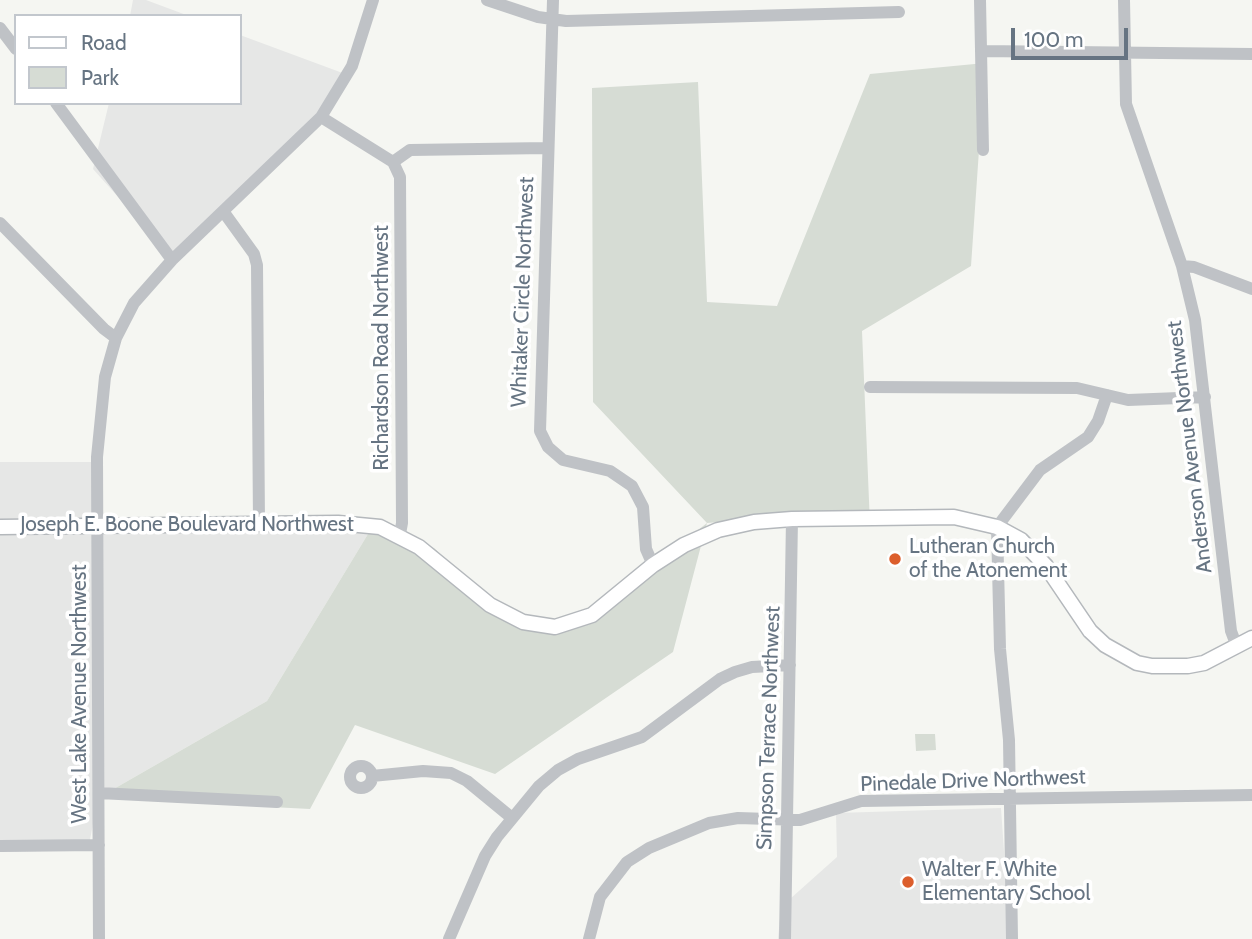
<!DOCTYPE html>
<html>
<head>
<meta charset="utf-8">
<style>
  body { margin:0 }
  #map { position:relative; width:1252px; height:939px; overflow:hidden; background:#f5f6f2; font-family:Cabin,sans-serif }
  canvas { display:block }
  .legend { position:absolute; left:14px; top:14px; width:228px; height:91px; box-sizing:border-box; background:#fff; border:2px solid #c2c7cd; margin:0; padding:9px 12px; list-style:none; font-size:21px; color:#667482 }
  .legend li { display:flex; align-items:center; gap:14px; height:35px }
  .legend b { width:35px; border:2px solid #c2c7cd }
  .scale { position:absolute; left:1011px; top:28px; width:117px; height:32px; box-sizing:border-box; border:4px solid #667482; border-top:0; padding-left:9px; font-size:21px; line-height:24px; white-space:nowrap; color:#667482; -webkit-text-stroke:5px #fff; paint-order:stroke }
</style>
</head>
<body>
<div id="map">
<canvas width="1252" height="939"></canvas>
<ul class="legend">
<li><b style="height:9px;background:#fff"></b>Road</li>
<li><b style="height:19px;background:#d6dcd4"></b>Park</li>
</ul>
<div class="scale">100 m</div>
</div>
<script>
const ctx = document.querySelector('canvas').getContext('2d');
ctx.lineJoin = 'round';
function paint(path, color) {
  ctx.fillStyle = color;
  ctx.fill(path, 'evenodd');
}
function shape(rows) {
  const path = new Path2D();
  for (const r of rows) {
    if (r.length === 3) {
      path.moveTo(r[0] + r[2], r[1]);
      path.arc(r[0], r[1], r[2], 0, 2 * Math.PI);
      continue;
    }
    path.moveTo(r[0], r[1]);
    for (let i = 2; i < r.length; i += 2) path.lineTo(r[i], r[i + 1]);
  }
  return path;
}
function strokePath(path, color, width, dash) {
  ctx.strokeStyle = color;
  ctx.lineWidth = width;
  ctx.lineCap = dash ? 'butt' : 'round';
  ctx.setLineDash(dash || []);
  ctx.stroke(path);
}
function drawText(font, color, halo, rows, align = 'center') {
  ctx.font = font + ' Cabin,sans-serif';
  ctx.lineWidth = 7;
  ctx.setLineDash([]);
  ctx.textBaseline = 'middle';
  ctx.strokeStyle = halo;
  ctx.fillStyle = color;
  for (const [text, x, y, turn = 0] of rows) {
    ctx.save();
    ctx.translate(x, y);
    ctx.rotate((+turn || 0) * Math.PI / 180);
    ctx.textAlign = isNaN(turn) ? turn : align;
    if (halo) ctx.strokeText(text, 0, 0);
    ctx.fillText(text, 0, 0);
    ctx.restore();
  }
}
const built = shape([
  [133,0,146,0,189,16,130,16],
  [240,35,348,75,318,120,171,256,93,169,109,103,240,103],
  [0,462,92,462,101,529,371,529,267,701,98,798,88,850,0,852],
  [1001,808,1010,939,778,939,781,907,837,857,836,813]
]);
const green = shape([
  [985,63,971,266,862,331,870,525,764,518,707,523,673,652,495,774,355,725,310,809,98,798,267,701,371,529,434,548,507,619,559,628,600,607,707,523,593,402,592,88,698,82,707,302,777,306,870,74],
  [915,734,935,734,936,750,916,751]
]);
const minor = shape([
  [487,0,538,17,566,21,899,12],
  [553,0,540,431,548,447,563,460,610,471,632,486,643,507,646,549,653,565],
  [980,0,983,150],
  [1124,0,1126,104,1182,266,1195,320,1231,631,1237,647],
  [0,28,16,49],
  [981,51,1252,54],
  [56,103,172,260],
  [321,117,393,162,400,177,402,523,400,534],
  [393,162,410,150,547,148],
  [223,211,254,254,257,265,259,524],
  [0,223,104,329,116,338],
  [1182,266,1194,267,1252,289],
  [870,387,1077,388,1128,400,1205,397],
  [361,777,11],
  [372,776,423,771,451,773,467,781,512,818],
  [99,793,277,802],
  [0,846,99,845],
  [99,939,97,457,105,377,116,338,134,303,172,260,321,117,352,66,373,0],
  [449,939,485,856,497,837,539,786,558,770,578,759,642,737,720,679,735,672,752,667,790,665],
  [589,939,600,897,627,862,649,848,709,823,738,818,800,820,861,801,1252,795],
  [785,939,792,519],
  [1012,939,1009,740,1000,649,997,527,1040,470,1088,437,1098,421,1107,395]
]);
const major = shape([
  [0,527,338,523,380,527,419,547,490,605,523,622,555,627,592,615,653,565,684,545,718,530,754,522,792,519,954,517,997,527,1021,540,1046,566,1090,631,1105,645,1137,663,1152,666,1188,666,1204,663,1252,638]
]);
const markers = [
  [895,559,7,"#dc5e2c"],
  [908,882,7,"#dc5e2c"]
];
const streetNames = [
  ["Whitaker Circle Northwest",523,292,-88],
  ["Richardson Road Northwest",382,348,-90],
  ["Anderson Avenue Northwest",1190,447,-97],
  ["Joseph E. Boone Boulevard Northwest",187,525],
  ["West Lake Avenue Northwest",80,694,-90],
  ["Simpson Terrace Northwest",769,728,-88],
  ["Pinedale Drive Northwest",973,781,-2]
];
const poiNames = [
  ["Lutheran Church",909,547],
  ["of the Atonement",909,571],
  ["Walter F. White",922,870],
  ["Elementary School",922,894]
];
paint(built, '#e6e7e6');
paint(green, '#d6dcd4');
strokePath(major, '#b4b8bc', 17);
strokePath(minor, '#bfc2c6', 12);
strokePath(major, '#fff', 14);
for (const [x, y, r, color] of markers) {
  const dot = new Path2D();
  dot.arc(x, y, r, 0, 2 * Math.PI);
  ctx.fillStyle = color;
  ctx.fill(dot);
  strokePath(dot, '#fff', 2.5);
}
drawText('21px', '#667482', '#fff', streetNames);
drawText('21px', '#667482', '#fff', poiNames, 'left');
</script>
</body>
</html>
